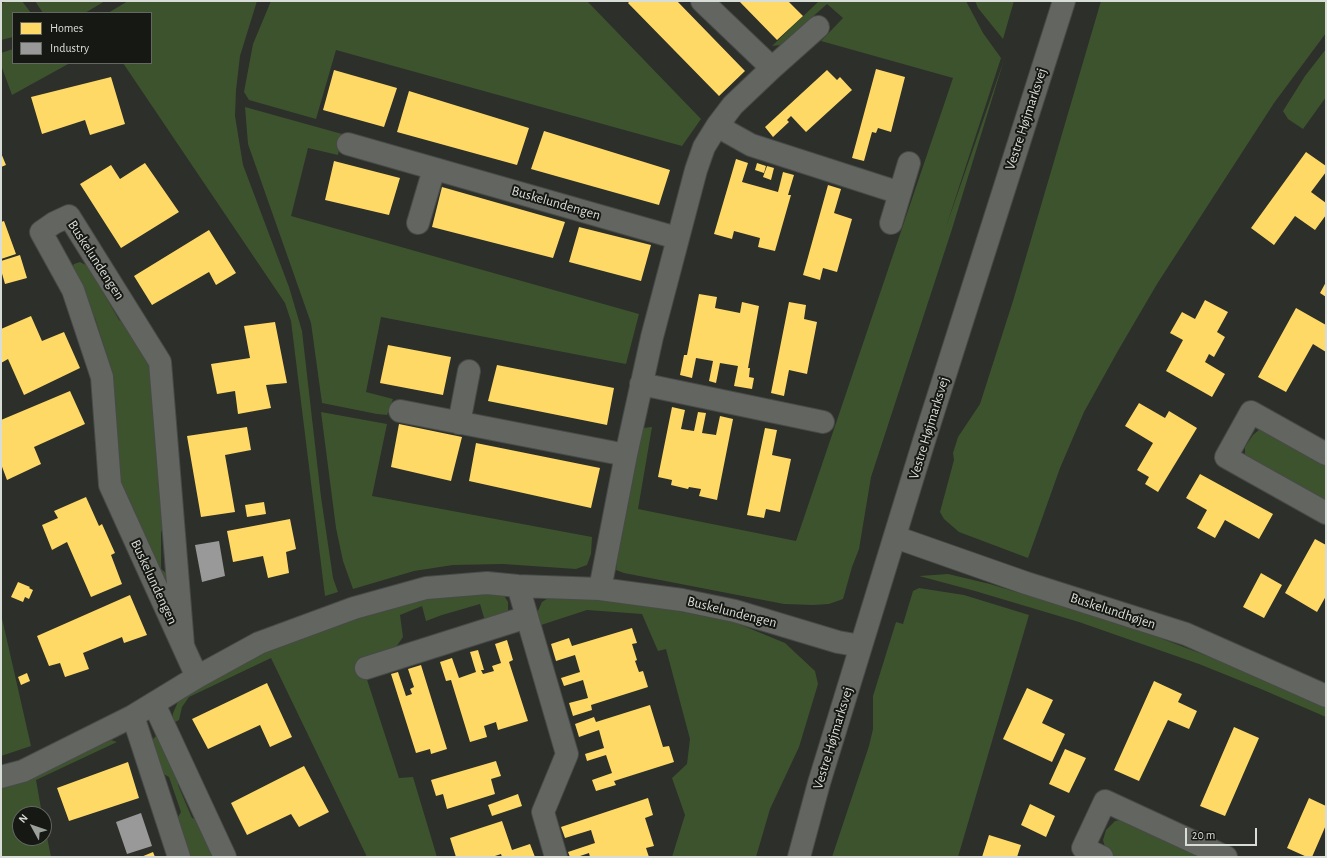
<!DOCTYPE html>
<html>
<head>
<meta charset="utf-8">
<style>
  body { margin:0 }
  #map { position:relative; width:1327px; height:858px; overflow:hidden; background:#2c2f2a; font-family:"Alegreya Sans",sans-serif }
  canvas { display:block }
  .frame { position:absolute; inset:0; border:2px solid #d9ddd7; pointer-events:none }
  .legend { position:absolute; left:12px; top:12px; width:140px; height:52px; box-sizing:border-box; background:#161814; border:1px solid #646762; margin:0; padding:5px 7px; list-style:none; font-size:12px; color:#d9ddd7 }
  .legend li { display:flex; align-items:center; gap:8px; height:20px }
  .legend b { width:20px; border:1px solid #646762 }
  .north { position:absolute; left:12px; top:806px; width:40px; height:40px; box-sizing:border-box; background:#161814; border:1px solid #646762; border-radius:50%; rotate:310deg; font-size:11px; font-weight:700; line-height:16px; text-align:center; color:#d9ddd7 }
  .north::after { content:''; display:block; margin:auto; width:14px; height:18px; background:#9ca09a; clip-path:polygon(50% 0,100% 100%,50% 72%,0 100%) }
  .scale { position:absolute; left:1185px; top:828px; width:72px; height:18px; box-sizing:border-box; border:2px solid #d9ddd7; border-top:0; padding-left:5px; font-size:12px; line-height:14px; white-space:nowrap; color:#d9ddd7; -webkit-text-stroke:3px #161814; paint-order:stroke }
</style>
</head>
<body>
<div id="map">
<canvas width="1327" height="858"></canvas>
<div class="frame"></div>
<ul class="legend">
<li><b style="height:11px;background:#ffd966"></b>Homes</li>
<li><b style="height:11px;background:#999"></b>Industry</li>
</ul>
<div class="north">N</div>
<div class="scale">20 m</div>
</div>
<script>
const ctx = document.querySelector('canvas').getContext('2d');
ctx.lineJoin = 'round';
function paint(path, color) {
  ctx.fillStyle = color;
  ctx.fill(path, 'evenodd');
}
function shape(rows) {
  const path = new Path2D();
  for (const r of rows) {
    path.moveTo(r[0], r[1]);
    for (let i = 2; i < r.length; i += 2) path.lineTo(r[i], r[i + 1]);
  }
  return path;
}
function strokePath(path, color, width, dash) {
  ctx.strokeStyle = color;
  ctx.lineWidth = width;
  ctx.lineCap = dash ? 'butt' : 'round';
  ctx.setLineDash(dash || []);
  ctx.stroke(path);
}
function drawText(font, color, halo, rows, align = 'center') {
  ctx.font = font + ' "Alegreya Sans",sans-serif';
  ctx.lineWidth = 4;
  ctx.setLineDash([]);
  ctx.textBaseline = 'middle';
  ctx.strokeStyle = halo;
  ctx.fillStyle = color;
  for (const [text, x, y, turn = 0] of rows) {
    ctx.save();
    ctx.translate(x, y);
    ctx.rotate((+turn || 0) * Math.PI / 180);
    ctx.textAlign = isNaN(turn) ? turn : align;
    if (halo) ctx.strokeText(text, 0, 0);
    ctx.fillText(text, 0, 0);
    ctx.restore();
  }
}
const green = shape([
  [7,1,22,1,31,13,13,13,13,37,1,40,1,4],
  [35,1,105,1,85,13,43,13],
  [128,1,257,1,240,56,236,90,235,116,243,165,289,287,302,331,321,497,333,578,338,592,325,596,291,321,285,303,123,63,151,63,151,13,108,13],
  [271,1,587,1,701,119,682,146,336,50,316,119,249,100,244,92,253,44],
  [819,1,966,1,983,33,1001,58,946,227,1004,60,952,229,871,477,859,549,852,567,843,599,829,604,813,605,784,604,624,573,616,570,623,517,643,428,652,427,638,509,796,541,953,78,821,41,843,18,827,4,781,45,772,46],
  [975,1,1014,1,1003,39,978,8],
  [1101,1,1326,1,1326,33,1274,103,1157,284,1119,349,1084,412,1060,468,1028,558,959,532,944,519,940,512,954,460,953,453,958,437,980,404,1013,301],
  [13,49,13,63,70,63,12,95,1,65,1,53],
  [1326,49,1326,97,1303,129,1288,119,1283,111,1305,76],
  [245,107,342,134,338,155,308,148,291,216,639,314,626,364,381,317,366,392,393,399,387,415,377,414,322,403,311,323,248,144],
  [80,262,88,266,103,282,102,290,119,320,132,326,151,361,166,524,161,532,161,569,170,576,169,586,164,589,121,500,102,361,106,353,95,318,86,313,71,269,74,264],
  [321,412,387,424,372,496,592,537,591,554,587,565,576,569,503,564,453,565,414,571,353,589,343,561,336,528],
  [1261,428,1326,458,1326,507,1245,460,1245,447,1253,435],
  [948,574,990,584,1059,605,1160,638,1223,662,1326,706,1326,717,1261,689,1199,664,1079,622,975,591,919,576],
  [919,588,964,595,1029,615,958,857,832,857,869,746,873,729,873,696,896,622,903,624,913,591],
  [465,591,501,593,505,597,508,602,508,612,485,621,480,604,442,615,426,621,422,606,400,615,403,637,396,647,360,658,399,778,413,777,437,857,367,857,271,658,189,697,182,707,179,720,172,724,173,713,181,695,263,651,407,601],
  [551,596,646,605,734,622,785,643,815,671,818,684,799,747,770,809,756,857,672,857,685,815,672,778,687,764,690,739,666,649,658,651,642,614,587,610,538,626,537,613,542,602],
  [1,614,31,746,1,756],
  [157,735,180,774,178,785,192,818,202,821,219,857,186,857,175,822,181,812,169,777,158,771,152,740],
  [111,740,117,742,36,780,42,814,20,814,20,838,44,838,44,822,51,857,1,857,1,785,95,744],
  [1128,818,1214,857,1114,857,1106,851,1103,840,1106,830,1115,821]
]);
const homes = shape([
  [630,1,677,1,745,71,719,96,628,3],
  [739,1,788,1,803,16,777,40],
  [876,69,905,77,891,132,878,128,876,133,872,132,864,161,852,158],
  [334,70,397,88,384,127,323,110],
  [827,70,837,80,840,77,852,90,806,132,791,116,787,120,789,122,773,137,765,127],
  [111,77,125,124,90,135,85,120,42,134,31,97],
  [409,91,529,128,517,165,397,132],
  [544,131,670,170,659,205,531,169],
  [1306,152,1326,166,1326,172,1311,192,1326,203,1326,215,1315,230,1295,216,1274,245,1251,228],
  [1,153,6,165,1,167],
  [736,159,748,163,742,182,778,192,783,172,794,175,788,195,791,195,775,251,758,247,760,238,734,231,732,239,714,234],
  [334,161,400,178,389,215,325,200],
  [145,163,179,212,121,248,80,184,111,165,120,179],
  [757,163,766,166,764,173,755,170],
  [767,166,774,168,771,180,763,177],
  [828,185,841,189,834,213,852,219,837,272,823,268,820,280,803,275],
  [442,187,565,222,553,258,432,227],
  [4,221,16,254,1,259,1,222],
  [579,227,651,245,641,281,569,262],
  [209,230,236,273,216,285,209,272,152,305,134,276],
  [20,255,27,278,5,284,1,270,1,261],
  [1326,282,1326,297,1320,293],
  [699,294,717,297,715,308,740,313,742,302,759,306,748,368,750,368,749,377,754,378,752,389,734,386,738,366,720,363,716,383,709,381,713,361,696,358,692,378,680,375,684,355,687,355],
  [1205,300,1228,312,1217,332,1225,337,1214,357,1209,354,1205,362,1225,374,1212,397,1166,371,1183,340,1170,333,1182,312,1195,319],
  [789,302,806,305,804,319,817,322,807,374,789,370,784,396,771,393],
  [1296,308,1326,325,1326,352,1313,344,1286,392,1258,377],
  [31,316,42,341,64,332,80,368,24,395,8,359,1,363,1,329],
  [275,322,287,383,266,385,271,408,238,414,235,391,217,394,211,364,250,358,244,326],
  [388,345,451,357,443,395,380,383],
  [497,365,614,388,607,425,488,401],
  [70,391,85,424,34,447,41,464,7,480,1,464,1,420],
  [1139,403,1165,418,1169,411,1197,428,1158,492,1145,484,1149,477,1137,470,1153,443,1125,426],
  [672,407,685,410,681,429,694,431,698,412,706,413,702,433,716,435,720,416,733,419,717,500,699,496,701,489,689,487,688,489,671,485,672,480,658,477],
  [399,424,462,437,451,481,391,467],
  [247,427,251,450,225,455,235,512,201,517,187,436],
  [765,428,777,430,772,455,791,459,780,512,766,509,764,518,747,515],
  [476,443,600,468,591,508,469,481],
  [1200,474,1273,514,1259,539,1225,520,1215,538,1197,528,1207,510,1186,498],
  [86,497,99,526,102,524,115,553,111,555,122,584,91,597,67,542,52,550,42,525,58,518,54,511],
  [264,502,266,514,247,517,245,505],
  [290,519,296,549,286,552,289,573,268,578,263,556,233,562,227,531],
  [1315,539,1326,545,1326,596,1317,612,1285,593],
  [1261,573,1282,585,1264,618,1243,607],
  [18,582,30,587,29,588,33,590,29,599,25,597,23,602,11,597],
  [130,595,147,635,124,643,122,637,83,653,89,669,65,677,60,663,49,666,37,636],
  [632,628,637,643,632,644,637,660,635,661,639,672,643,671,648,687,591,705,592,710,573,716,569,703,588,698,583,680,564,686,561,678,580,672,575,655,556,661,551,644,569,638,572,646],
  [507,640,513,660,509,662,528,721,498,730,496,722,484,726,487,737,470,742,451,680,446,681,440,662,452,658,459,678,476,672,470,652,478,650,484,670,481,670,483,674,494,671,492,666,501,663,495,644],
  [421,665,447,749,431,754,430,749,416,753,391,674,398,672,406,696,412,694,410,689,414,687,408,669],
  [27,673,30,681,21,685,18,677],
  [1154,681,1182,694,1178,702,1197,711,1189,729,1168,720,1139,781,1114,770],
  [267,683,292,737,270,747,260,725,208,749,192,719],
  [1027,688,1053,700,1042,723,1065,734,1052,762,1003,739],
  [650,705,663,747,669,746,674,762,614,781,616,785,596,791,592,780,612,773,606,755,587,761,585,754,604,748,599,730,579,737,575,724,594,717,596,722],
  [1234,727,1259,738,1225,816,1200,806],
  [1065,749,1086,758,1069,793,1049,784],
  [496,761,501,776,491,779,495,794,447,809,443,794,436,796,431,780],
  [128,762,139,798,69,821,57,788],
  [304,766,329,812,299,827,291,814,247,835,231,803],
  [518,794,522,806,492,816,488,805],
  [648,798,653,815,645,818,654,846,646,848,649,857,590,857,589,853,577,857,570,857,568,852,595,843,591,830,565,838,561,827],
  [1309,798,1326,806,1326,825,1312,857,1307,857,1287,848],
  [1030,804,1055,816,1046,837,1021,825],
  [502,821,512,850,530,844,535,857,502,857,501,854,492,857,456,857,450,838],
  [989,835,1021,845,1017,857,982,857],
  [153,852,155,857,141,857]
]);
const industry = shape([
  [219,541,225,576,202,582,195,545],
  [141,813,152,846,127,854,116,822]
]);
const minor = shape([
  [702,1,772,68],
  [717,126,751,145,900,193],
  [348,144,677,238],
  [418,223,434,169],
  [891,223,909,163],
  [641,384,823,422],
  [400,411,626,455],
  [459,423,469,371],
  [1326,454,1251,412,1226,457,1326,513],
  [895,537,1026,583,1186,634,1326,696],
  [518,586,567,754,543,812,556,857],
  [600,589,626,455,652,337,696,170,704,147,717,126,733,105,772,68,818,27],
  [183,645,160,362,69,216,54,223,41,232,73,290,102,377,110,485,197,677],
  [366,668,527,617],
  [154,704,225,857],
  [133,716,179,857],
  [1,777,23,771,133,716,197,677,259,643,354,608,426,588,487,583,518,586,600,589,682,600,735,611,838,642,861,646],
  [799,857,819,783,924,441,1064,1],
  [1102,857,1083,848,1105,801,1226,857]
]);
const streetNames = [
  ["Vestre Højmarksvej",1026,119,-72],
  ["Buskelundengen",556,203,16],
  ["Buskelundengen",96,260,57],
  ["Vestre Højmarksvej",929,428,-73],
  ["Buskelundengen",154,582,65],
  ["Buskelundhøjen",1113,611,18],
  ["Buskelundengen",732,612,14],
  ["Vestre Højmarksvej",833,738,-73]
];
paint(green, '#3d532d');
paint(homes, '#ffd966');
paint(industry, '#999');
strokePath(minor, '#484a47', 24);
strokePath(minor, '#626560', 22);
drawText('14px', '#d9ddd7', '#161814', streetNames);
</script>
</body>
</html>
